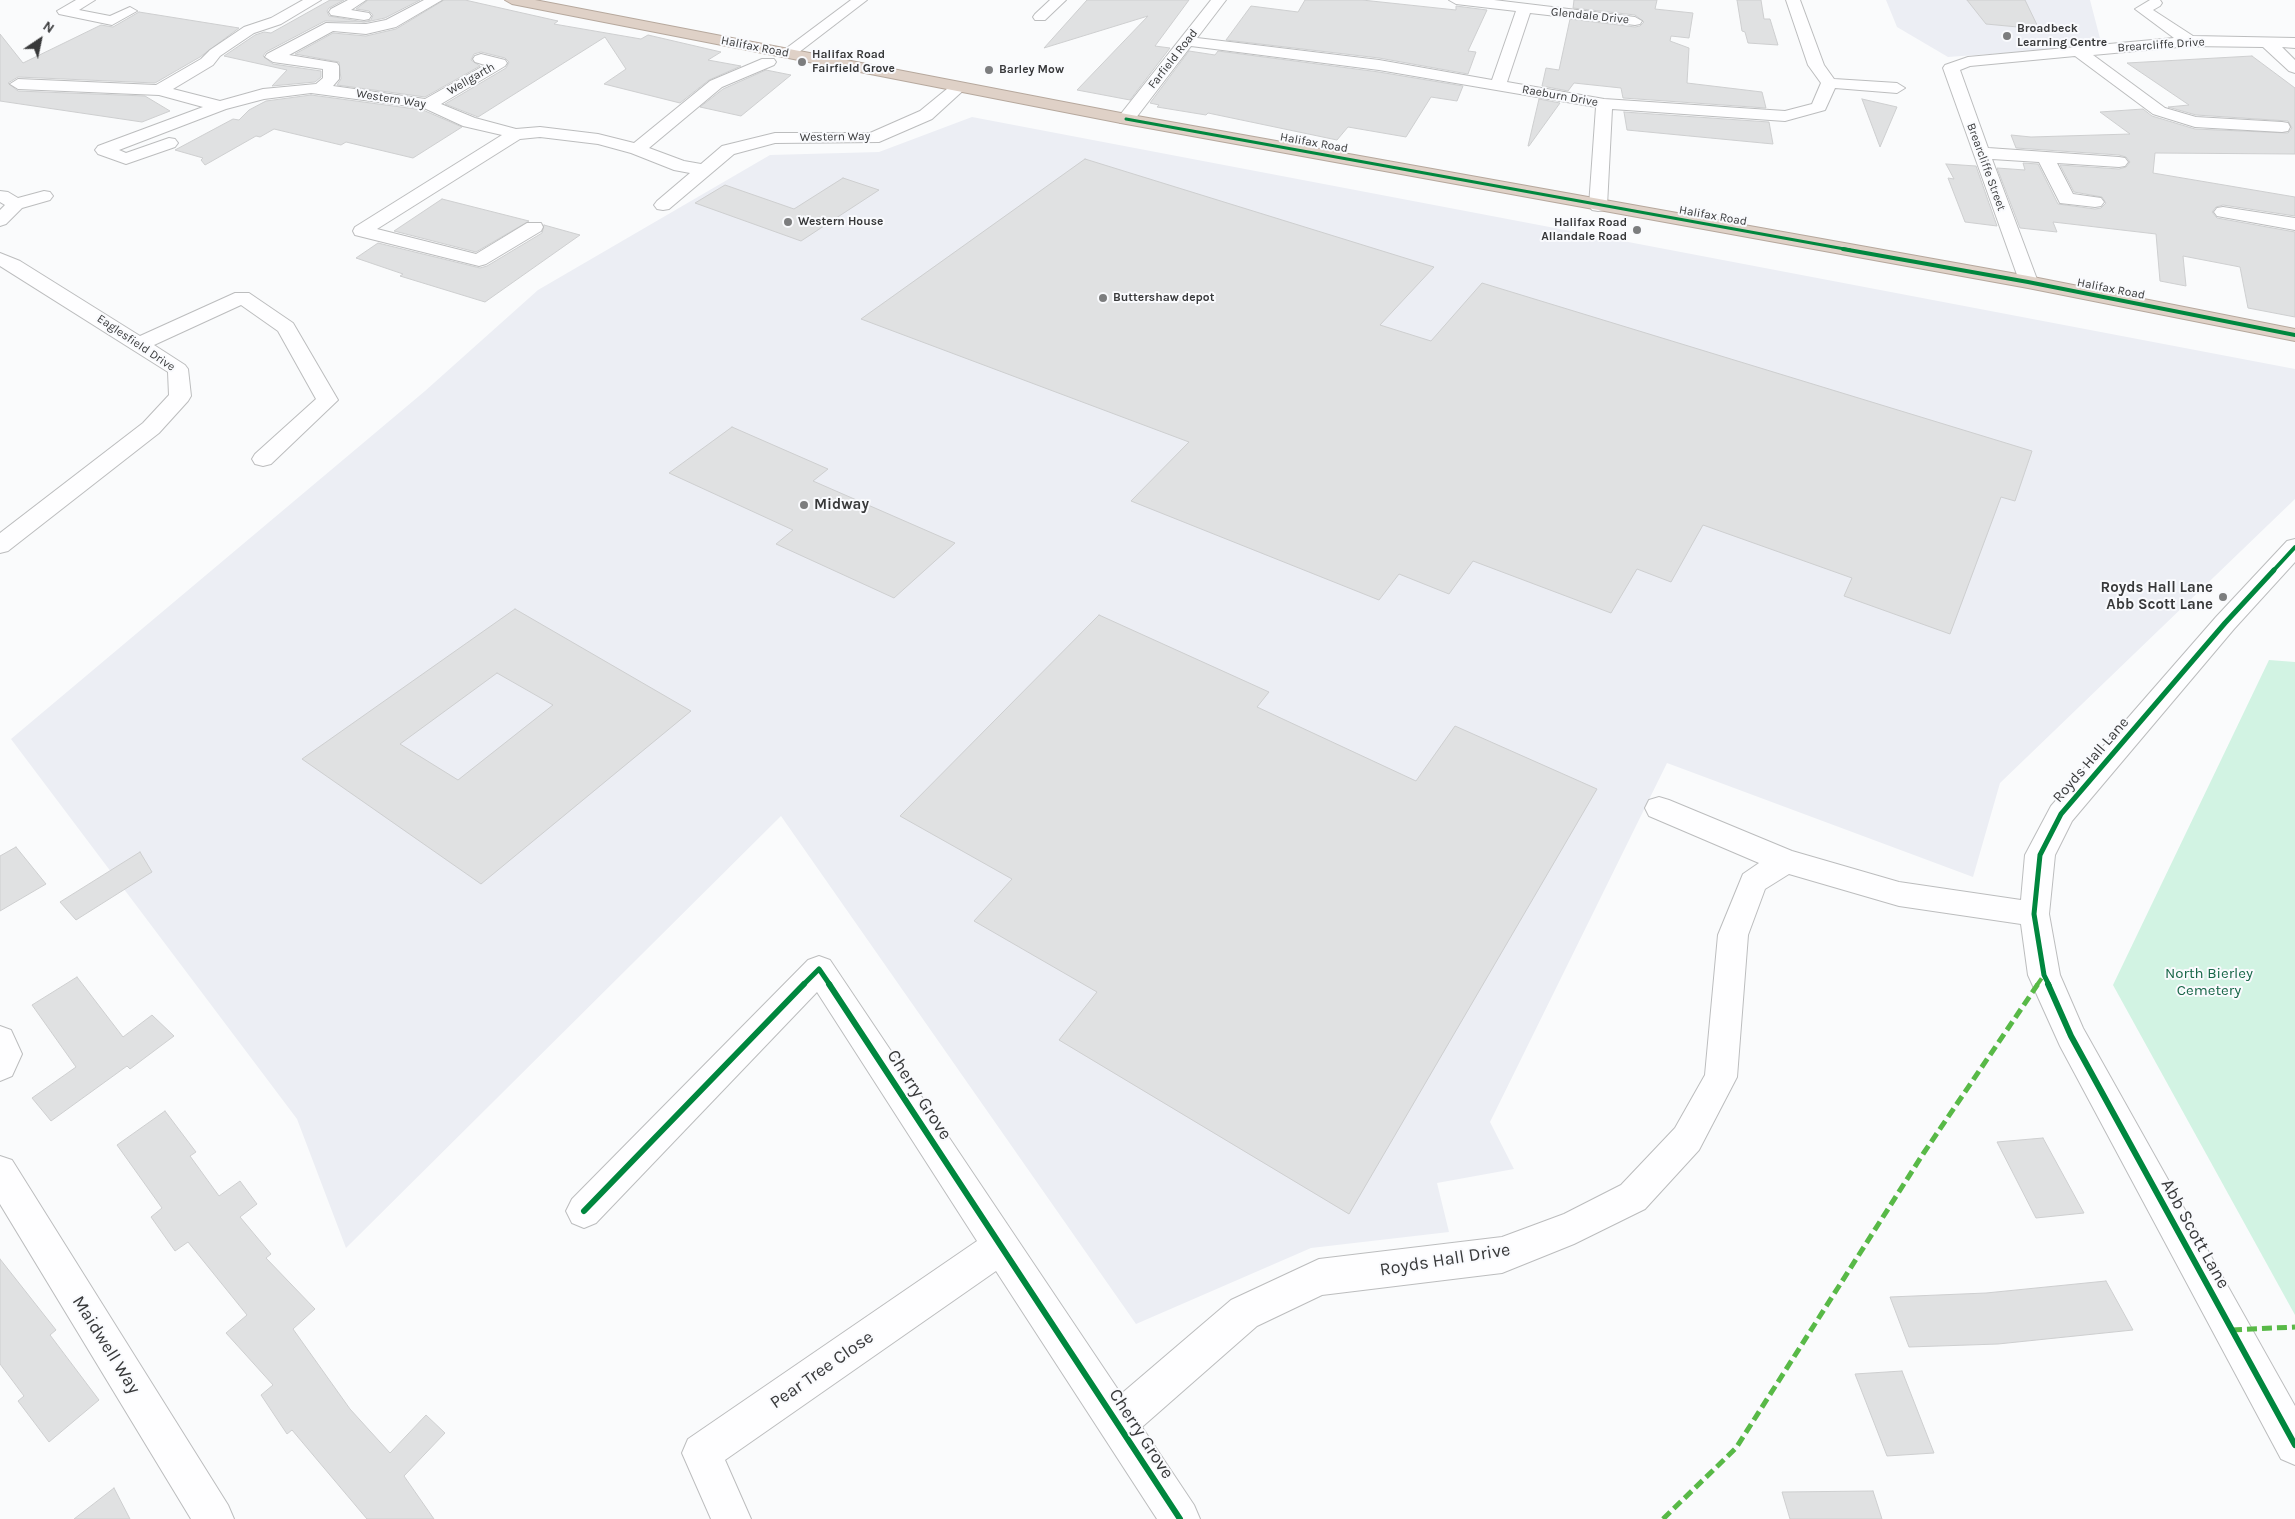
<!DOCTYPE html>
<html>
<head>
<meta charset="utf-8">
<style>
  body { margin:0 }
  #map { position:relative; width:2295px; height:1519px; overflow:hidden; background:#fafbfc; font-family:Karla,sans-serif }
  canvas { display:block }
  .north { position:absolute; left:15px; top:15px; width:50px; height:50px; -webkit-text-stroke:4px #f9fafd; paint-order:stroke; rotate:34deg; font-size:14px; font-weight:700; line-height:20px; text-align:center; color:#38393a }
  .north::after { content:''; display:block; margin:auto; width:18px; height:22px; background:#38393a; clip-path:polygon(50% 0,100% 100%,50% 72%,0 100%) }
</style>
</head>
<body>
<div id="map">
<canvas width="2295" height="1519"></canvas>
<div class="north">N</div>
</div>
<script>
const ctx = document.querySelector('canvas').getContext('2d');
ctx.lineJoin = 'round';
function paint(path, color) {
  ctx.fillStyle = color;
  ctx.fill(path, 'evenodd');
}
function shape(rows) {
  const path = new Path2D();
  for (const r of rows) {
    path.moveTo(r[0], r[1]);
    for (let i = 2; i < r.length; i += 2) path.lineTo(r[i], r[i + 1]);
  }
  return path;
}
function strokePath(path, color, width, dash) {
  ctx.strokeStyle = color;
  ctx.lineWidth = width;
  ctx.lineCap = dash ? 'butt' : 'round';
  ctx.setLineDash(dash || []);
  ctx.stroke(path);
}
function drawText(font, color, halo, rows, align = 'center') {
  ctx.font = font + ' Karla,sans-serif';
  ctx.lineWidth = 4;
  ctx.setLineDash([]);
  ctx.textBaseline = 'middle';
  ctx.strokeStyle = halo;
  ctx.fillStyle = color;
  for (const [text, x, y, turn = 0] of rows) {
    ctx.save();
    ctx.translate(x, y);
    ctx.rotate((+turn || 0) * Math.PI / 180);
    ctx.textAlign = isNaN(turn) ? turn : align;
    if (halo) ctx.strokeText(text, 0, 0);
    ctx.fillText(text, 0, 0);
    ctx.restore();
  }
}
const built = shape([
  [1886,0,2090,0,2102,46,1948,57,1897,27],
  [972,117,2295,369,2295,499,2000,783,1973,877,1667,763,1490,1122,1514,1169,1437,1183,1449,1232,1311,1248,1136,1324,781,816,346,1248,297,1119,11,739,425,391,538,290,770,155,879,152]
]);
const green = shape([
  [2269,660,2295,662,2295,1315,2113,985]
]);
const building = shape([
  [330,0,344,0,329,8,327,11,329,16,364,22,371,20,373,15,369,11,356,9,368,0,420,0,385,18,366,22,325,21,266,52,263,56,273,64,321,71,321,77,315,82,272,86,287,70,224,56,255,35,264,32,271,33,330,0],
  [444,0,465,0,558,21,554,24,641,39,648,35,721,52,708,60,741,66,709,80,680,103,604,84,626,69,605,37,478,117,445,104,506,68,509,62,505,58,481,52,474,54,471,60,480,66,425,97,337,85,341,79,339,62,295,54,333,33,366,36,396,29,444,0],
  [1087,0,1189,0,1155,46,1170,48,1130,100,1077,90,1148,16,1044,48,1087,0],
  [1305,0,1362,0,1456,10,1456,6,1487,10,1468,51,1476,52,1468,74,1379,58,1226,40,1251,6,1298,12,1305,0],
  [1574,0,1657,0,1655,9,1693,13,1689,38,1671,36,1670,41,1689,48,1687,83,1762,92,1766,108,1623,98,1621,88,1574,83,1568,91,1542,86,1546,68,1559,70,1570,19,1635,27,1640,26,1644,22,1635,15,1573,8,1574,0],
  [1737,0,1761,0,1764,19,1770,19,1778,45,1748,43,1745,32,1742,31,1737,0],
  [1967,0,2025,0,2039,29,1986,24,1967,0],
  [139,12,239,28,200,57,155,83,18,77,8,83,18,91,145,96,170,111,142,122,0,101,0,34,23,63,101,25,113,27,139,12],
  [1189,51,1215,55,1218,51,1379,72,1463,86,1457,101,1431,97,1406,137,1348,127,1337,140,1208,113,1206,115,1157,107,1159,105,1150,103,1189,51],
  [2252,56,2295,88,2295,154,2155,153,2153,173,2295,197,2295,216,2223,205,2216,207,2212,212,2217,218,2295,232,2295,317,2248,308,2240,267,2183,256,2186,286,2160,281,2156,234,2053,222,2057,232,2020,228,1997,168,2025,170,2023,163,2038,164,2058,204,2095,209,2101,208,2106,203,2102,197,2074,192,2060,165,2119,169,2126,167,2130,162,2126,157,2119,155,2016,148,2011,135,2031,137,2130,134,2100,112,2143,109,2152,116,2195,129,2288,133,2292,128,2288,121,2196,115,2168,107,2189,105,2127,63,2252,56],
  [766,70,791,75,741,116,700,107,723,89,766,70],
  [311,95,423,110,462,127,413,158,346,142,341,145,274,129,260,137,256,136,205,165,201,160,203,158,175,150,233,119,239,120,249,110,266,101,311,95],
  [1539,99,1560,103,1529,146,1528,146,1539,99],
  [1862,99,1897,107,1880,147,1862,99],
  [1624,112,1769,122,1773,144,1627,130,1624,112],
  [1085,159,1434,267,1380,325,1431,341,1482,283,2032,451,2015,501,2001,497,1950,634,1844,596,1852,578,1703,525,1671,582,1637,569,1611,613,1473,561,1449,594,1399,574,1379,600,1131,501,1189,442,861,319,1085,159],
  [1946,164,1976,166,1997,226,1965,222,1948,178,1954,179,1946,164],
  [843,178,879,190,801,241,695,203,725,185,794,209,843,178],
  [442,199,529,221,476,252,394,231,442,199],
  [544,225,580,235,485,302,400,276,403,274,356,258,378,243,480,268,487,266,542,233,544,225],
  [732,427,828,469,813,481,955,543,894,598,776,544,793,530,669,473,732,427],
  [515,609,691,711,481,884,302,759,515,609],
  [497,673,553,705,458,780,400,744,497,673],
  [1099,615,1269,692,1257,707,1416,781,1455,726,1597,789,1349,1214,1059,1040,1097,992,974,921,1012,879,900,816,1099,615],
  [16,847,46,884,0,911,0,856,16,847],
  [140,852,152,872,76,920,60,902,140,852],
  [77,977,123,1037,152,1015,174,1036,130,1069,127,1066,51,1121,32,1098,76,1067,32,1005,77,977],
  [165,1111,196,1152,190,1156,219,1196,240,1181,257,1204,240,1217,271,1254,266,1258,315,1309,293,1329,350,1409,390,1453,426,1415,445,1433,404,1476,434,1519,367,1519,292,1430,287,1434,261,1395,273,1385,226,1333,247,1315,188,1242,175,1251,151,1217,162,1208,117,1145,165,1111],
  [2043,1138,2084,1213,2036,1218,1997,1142,2043,1138],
  [0,1259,56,1330,50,1335,99,1400,49,1442,18,1401,24,1396,0,1364,0,1259],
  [2106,1281,2133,1330,1998,1344,1909,1347,1890,1297,1986,1293,2106,1281],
  [1902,1371,1934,1453,1887,1456,1855,1374,1902,1371],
  [114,1488,130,1519,74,1519,114,1488],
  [1873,1491,1882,1519,1790,1519,1782,1492,1873,1491]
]);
const minor = shape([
  [76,0,95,0,79,10,110,16,130,7,137,11,112,25,59,14,57,11,76,0],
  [303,0,321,0,281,24,254,33,220,56,213,65,173,89,220,101,263,89,316,84,323,78,323,69,273,62,265,57,267,54,326,23,366,24,386,20,424,0,442,0,396,27,366,34,333,31,289,55,337,63,339,66,339,79,333,86,425,99,485,65,475,62,473,59,475,56,481,54,505,60,507,63,505,66,441,104,475,118,516,129,540,127,598,134,634,143,710,81,762,59,774,59,776,62,774,65,722,87,649,148,684,161,701,164,722,146,775,133,870,133,920,111,953,84,959,82,967,87,932,119,879,142,775,143,734,154,669,209,663,210,657,209,654,205,657,201,690,173,674,170,631,153,598,144,540,137,520,139,377,229,476,254,527,223,541,223,543,227,541,231,486,264,479,266,355,235,353,231,355,227,502,135,463,126,424,108,311,93,264,99,226,109,119,150,126,153,169,138,175,139,178,143,175,147,126,164,98,154,95,150,98,146,203,107,159,95,18,89,10,84,18,79,156,85,201,59,210,50,244,27,271,18,303,0],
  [348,0,366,0,351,10,369,13,371,16,369,19,364,20,331,15,329,12,331,9,348,0],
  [851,0,867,0,794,56,784,56,781,53,784,50,851,0],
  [1050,0,1066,0,1045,20,1035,20,1033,17,1035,14,1050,0],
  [1211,0,1226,0,1197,38,1379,60,1492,80,1516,11,1456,4,1449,0,1494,0,1635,17,1642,21,1640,24,1635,25,1530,13,1507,82,1604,99,1785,111,1812,104,1821,83,1808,65,1786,0,1800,0,1824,65,1834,79,1897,83,1905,88,1897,93,1835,88,1825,110,1785,121,1612,109,1607,206,1604,210,1598,211,1592,210,1589,206,1596,107,1379,70,1191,46,1132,123,1120,123,1118,119,1120,115,1211,0],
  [2150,0,2160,0,2162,3,2160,6,2153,10,2193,36,2295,38,2295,48,2282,47,2295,60,2295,73,2289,71,2263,47,2189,46,2093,55,2165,108,2196,117,2282,122,2288,123,2290,127,2288,131,2282,132,2195,127,2153,114,2075,56,1970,66,1960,70,1988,148,2119,157,2125,158,2128,162,2125,166,2119,167,2057,163,2073,194,2101,198,2104,202,2101,206,2095,207,2060,203,2039,162,1992,159,2038,282,2035,286,2021,286,1943,68,1945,65,1968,57,2174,38,2135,9,2150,0],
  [0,191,8,192,18,198,44,191,50,192,53,196,50,200,22,208,6,224,0,226,0,210,5,205,0,202,0,191],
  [2223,207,2295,218,2295,230,2217,216,2214,212,2217,208,2223,207],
  [0,253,20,261,140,336,235,293,249,293,293,323,338,400,271,464,263,466,255,464,252,459,255,454,316,399,278,331,241,305,154,345,185,365,188,369,191,396,188,401,159,433,8,551,0,553,0,533,143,423,169,395,168,372,0,266,0,253],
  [2295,539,2295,562,2234,629,2072,821,2055,855,2049,914,2060,975,2083,1028,2295,1406,2295,1465,2281,1459,2060,1046,2028,975,2021,924,1899,906,1789,874,1765,889,1748,935,1737,1077,1699,1150,1645,1209,1574,1244,1502,1273,1322,1295,1257,1326,1142,1427,1194,1505,1200,1519,1157,1519,996,1271,725,1460,751,1519,711,1519,682,1453,688,1439,977,1241,817,992,596,1223,584,1228,572,1223,566,1211,572,1199,808,960,819,956,830,960,1121,1394,1231,1300,1319,1259,1502,1237,1564,1214,1621,1185,1675,1128,1705,1075,1718,935,1743,874,1759,863,1649,816,1645,808,1649,800,1659,797,1669,800,1792,851,1899,882,2021,900,2025,855,2051,806,2216,617,2287,541,2295,539],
  [0,1026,11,1030,22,1054,12,1076,0,1081,0,1026],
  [0,1156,12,1160,228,1505,234,1519,191,1519,0,1204,0,1156]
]);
const highway = shape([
  [505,0,535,0,1126,114,2028,276,2295,329,2295,341,2028,288,1126,124,512,4,505,0]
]);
const quietFar1 = shape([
  [2037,985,2044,975]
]);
const quiet = shape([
  [2232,1330,2295,1327],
  [1663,1519,1736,1448,1923,1154,2038,984]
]);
const cyclewayFar3 = shape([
  [1126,119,1850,250]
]);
const cyclewayFar2 = shape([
  [1843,249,2028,282,2295,335],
  [2273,571,2295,547]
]);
const cyclewayFar1 = shape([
  [803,985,819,969,830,985],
  [2049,985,2044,975,2034,914,2040,855,2061,814,2225,623,2274,570]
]);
const cycleway = shape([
  [829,984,1180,1519],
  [2048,984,2071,1036,2295,1445],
  [584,1211,804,984]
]);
const markers = [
  [2007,36,5,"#7c7d7e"],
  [802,62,5,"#7c7d7e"],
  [989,70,5,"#7c7d7e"],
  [788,222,5,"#7c7d7e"],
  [1637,230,5,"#7c7d7e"],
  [1103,298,5,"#7c7d7e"],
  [804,505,5,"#7c7d7e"],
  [2223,597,5,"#7c7d7e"]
];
const farStreetnames = [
  ["Glendale Drive",1590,16,6],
  ["Brearcliffe Drive",2161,45,-4],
  ["Halifax Road",755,47,11],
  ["Farfield Road",1173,59,-52],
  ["Wellgarth",471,79,-30],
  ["Raeburn Drive",1560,96,10],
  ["Western Way",391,99,9],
  ["Western Way",835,137,-1],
  ["Halifax Road",1314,143,10],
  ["Brearcliffe Street",1986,167,70],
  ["Halifax Road",1713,216,10],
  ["Halifax Road",2111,289,11],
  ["Eaglesfield Drive",136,343,34]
];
const farPoinames = [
  ["Broadbeck",2017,29],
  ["Learning Centre",2017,43],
  ["Halifax Road",812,55],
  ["Fairfield Grove",812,69],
  ["Barley Mow",999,70],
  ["Western House",798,222],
  ["Halifax Road",1627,223,"right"],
  ["Allandale Road",1627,237,"right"],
  ["Buttershaw depot",1113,298]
];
const poiNames = [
  ["Midway",814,505],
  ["Royds Hall Lane",2213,588,"right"],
  ["Abb Scott Lane",2213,605,"right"]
];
const streetNames = [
  ["Royds Hall Lane",2091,760,-49]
];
const parkNames = [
  ["North Bierley",2209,974],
  ["Cemetery",2209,991]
];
const nearStreetnames = [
  ["Cherry Grove",919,1095,57],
  ["Abb Scott Lane",2195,1234,61],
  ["Royds Hall Drive",1445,1260,-9],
  ["Maidwell Way",106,1345,58],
  ["Pear Tree Close",822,1370,-35],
  ["Cherry Grove",1141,1434,57]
];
paint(built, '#eceef4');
paint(green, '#d2f3e3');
paint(building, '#e0e1e2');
strokePath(building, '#cecfd0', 1);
strokePath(minor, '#bcbdbe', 2);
strokePath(highway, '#b6a89d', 2);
paint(minor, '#fefeff');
paint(highway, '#dfd1c7');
strokePath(quietFar1, '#58b947', 4, [8, 4]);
strokePath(quiet, '#58b947', 5, [10, 5]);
strokePath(cyclewayFar3, '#00873e', 3);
strokePath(cyclewayFar2, '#00873e', 4);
strokePath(cyclewayFar1, '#00873e', 5);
strokePath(cycleway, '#00873e', 6);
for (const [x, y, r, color] of markers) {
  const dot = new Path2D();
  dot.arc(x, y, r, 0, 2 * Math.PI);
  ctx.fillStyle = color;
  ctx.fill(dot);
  strokePath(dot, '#f9fafd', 2);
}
drawText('12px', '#38393a', '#f9fafd', farStreetnames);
drawText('bold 12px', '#38393a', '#f9fafd', farPoinames, 'left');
drawText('bold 15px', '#38393a', '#f9fafd', poiNames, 'left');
drawText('15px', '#38393a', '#f9fafd', streetNames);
drawText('15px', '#186648', '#f9fafd', parkNames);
drawText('18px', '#38393a', '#f9fafd', nearStreetnames);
</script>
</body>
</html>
